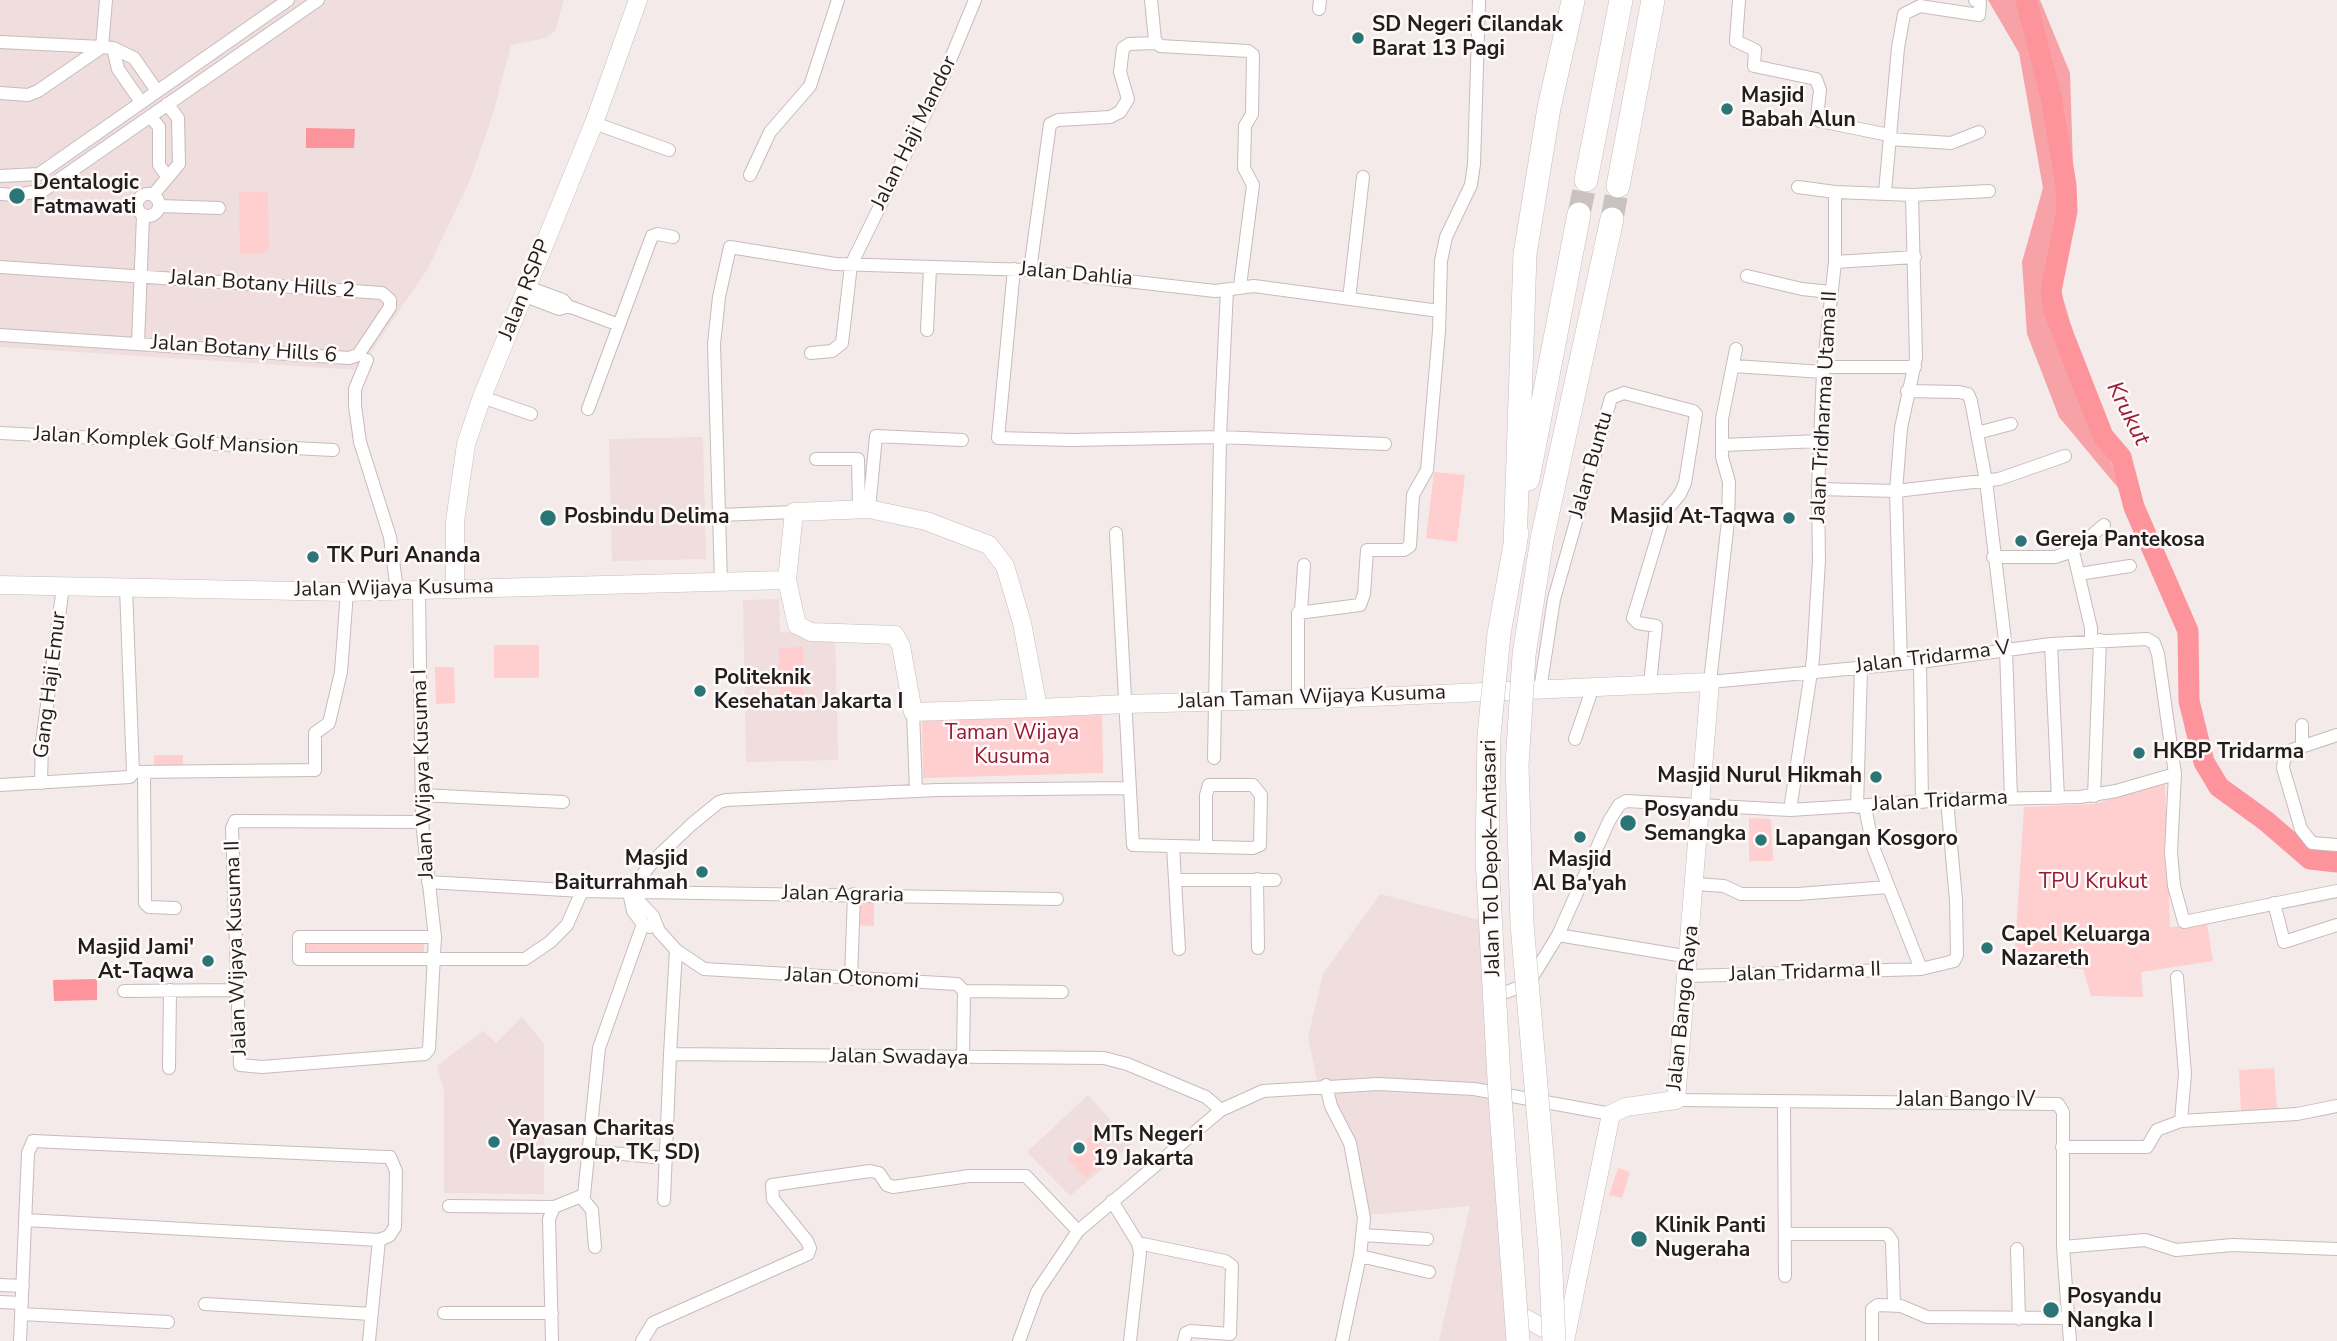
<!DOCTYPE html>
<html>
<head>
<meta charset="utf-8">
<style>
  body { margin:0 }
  canvas { display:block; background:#f4eaea }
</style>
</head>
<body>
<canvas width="2337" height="1341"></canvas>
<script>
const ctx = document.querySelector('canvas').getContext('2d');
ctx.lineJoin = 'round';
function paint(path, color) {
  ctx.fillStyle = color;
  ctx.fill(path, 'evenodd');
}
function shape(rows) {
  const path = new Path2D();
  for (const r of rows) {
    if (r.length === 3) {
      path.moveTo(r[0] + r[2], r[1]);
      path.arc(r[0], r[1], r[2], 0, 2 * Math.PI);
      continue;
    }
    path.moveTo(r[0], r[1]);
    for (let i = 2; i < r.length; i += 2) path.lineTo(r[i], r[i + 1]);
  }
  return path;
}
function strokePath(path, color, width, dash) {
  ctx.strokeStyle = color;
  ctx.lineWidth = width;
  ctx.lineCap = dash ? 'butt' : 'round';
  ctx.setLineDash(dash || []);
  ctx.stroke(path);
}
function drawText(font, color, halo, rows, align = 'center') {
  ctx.font = font + ' "Nunito Sans",sans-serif';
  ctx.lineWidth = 5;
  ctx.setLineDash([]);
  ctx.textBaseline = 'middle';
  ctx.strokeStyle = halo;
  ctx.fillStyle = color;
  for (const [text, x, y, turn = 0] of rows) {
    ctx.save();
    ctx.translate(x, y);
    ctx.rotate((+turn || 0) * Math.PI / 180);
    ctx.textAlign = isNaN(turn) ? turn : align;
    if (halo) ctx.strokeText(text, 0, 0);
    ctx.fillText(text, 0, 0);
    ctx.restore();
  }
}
const built = shape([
  [0,0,564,0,555,31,546,38,511,45,493,114,470,180,428,268,359,370,0,347],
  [703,437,706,559,612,561,609,439],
  [779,599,780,632,835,631,838,760,746,762,743,600],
  [1380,894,1479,920,1509,1341,1439,1341,1470,1206,1369,1215,1353,1139,1317,1080,1308,1037,1323,974],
  [522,1017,544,1044,544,1194,444,1193,444,1091,437,1066,483,1031,496,1043],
  [1088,1095,1132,1144,1070,1196,1027,1152]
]);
const green = shape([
  [239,192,268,192,269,249,262,254,240,254],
  [1434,472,1465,475,1457,542,1426,538],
  [494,645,539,645,539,678,494,678],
  [803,647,804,700,780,700,779,648],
  [435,667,454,667,455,703,436,704],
  [1102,715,1103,773,923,778,922,719],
  [154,755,183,755,183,768,154,768],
  [2165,783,2170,927,2207,924,2213,961,2141,972,2143,997,2091,996,2083,969,2014,964,2024,807,2094,804],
  [1749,818,1771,819,1773,861,1749,861],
  [857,901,874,902,874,926,856,925],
  [299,937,424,937,424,956,299,959],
  [2274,1068,2277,1109,2241,1111,2239,1070],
  [1092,1135,1111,1155,1086,1178,1067,1158],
  [1618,1168,1630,1172,1622,1198,1609,1195]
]);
const forest = shape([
  [1988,0,2040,0,2070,73,2073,166,2070,240,2061,291,2119,489,2059,417,2027,334,2022,262,2043,188,2019,53]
]);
const water = shape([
  [306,128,355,129,354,148,306,148],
  [97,979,97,1000,54,1001,53,980]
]);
const river = shape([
  [2026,0,2051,97,2066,185,2067,211,2051,291,2054,311,2103,436,2121,457,2134,507,2188,631,2189,701,2204,762,2219,787,2266,821,2310,859,2337,862]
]);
const highwayTunnel = shape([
  [1579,214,1586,180],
  [1612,219,1618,186]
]);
const street = shape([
  [106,0,102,47,113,48,134,58,157,91],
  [1151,0,1155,40,1160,46,1248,51,1253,55,1252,114,1245,126,1244,168,1253,185,1240,286],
  [1739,0,1736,41,1755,50,1754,66,1816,79,1820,90,1817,117,1820,121,1889,135],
  [1319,9,1320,0],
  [0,42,102,47],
  [113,48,118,69,141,102],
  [0,93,28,95,38,91,102,47],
  [150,116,159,127,159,165,167,176],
  [594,123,669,150],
  [1889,139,1951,143,1979,132],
  [750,175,770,132,810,86,838,0],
  [0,176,39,174,288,0],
  [1798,187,1835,192,1912,195,1916,358,1901,428,1896,491,1901,664],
  [1885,192,1898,48,1904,14,1920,6,1979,15,1980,3,1975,0],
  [148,205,11],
  [0,194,17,195,44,190,318,0],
  [153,195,179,164,178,118,167,104],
  [1912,195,1989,191],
  [160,206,219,208],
  [1835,262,1915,257],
  [0,267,382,293,390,300,390,307,358,355,349,358,0,335],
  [1014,269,998,438,1072,440,1220,437,1385,444],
  [1030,270,1050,124,1058,120,1110,117,1120,112,1128,99,1120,72,1123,48,1129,44,1156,43],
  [1747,276,1802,289,1830,292],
  [528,287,563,300,568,306,619,325,588,409],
  [525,296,559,309,568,306],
  [1349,299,1363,177],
  [619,325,652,236,658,234,673,237],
  [927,330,930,268],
  [138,343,143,216],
  [1736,349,1722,419,1722,457,1729,482,1728,521,1710,682,1920,662,2051,644,2147,639,2154,643,2158,654,2175,774,2171,852,2174,886,2184,922,2337,891],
  [811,353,832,351,842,343,851,265,941,82,975,0],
  [367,360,355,389,355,406,360,442,390,537,397,591],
  [1734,366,1823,372],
  [1824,367,1915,367],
  [1907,391,1959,392,1968,394,1971,401,1986,481,2006,649,2011,798],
  [482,397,531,414],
  [0,433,333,450],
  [1977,433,2011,424],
  [1722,445,1820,441],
  [816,459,858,459,859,509],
  [1818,489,1896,491,1999,479,2065,456],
  [869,509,876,436,962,440],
  [720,515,794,512],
  [1116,533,1133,845,1253,848,1260,845,1261,795,1253,785,1209,785,1206,795,1206,846],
  [2073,551,2091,628,2091,640],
  [1993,557,2055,557,2073,551,2104,525],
  [2079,574,2130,566],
  [721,582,714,344,719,297,730,247,835,264,1030,270,1215,291,1254,286,1439,311],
  [126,588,133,772],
  [419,590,422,822,435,937,429,1049,425,1054,262,1067,240,1065,232,828,235,821,422,822],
  [1301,611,1304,565],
  [2051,644,2058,798],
  [1920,662,1922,802],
  [1540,690,1554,599,1611,398,1624,393,1693,411,1696,414,1685,483,1680,494,1665,512,1633,618,1638,623,1656,626,1650,684],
  [1298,699,1298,613,1360,605,1364,594,1367,550,1404,550,1410,546,1413,495,1427,470,1439,331,1441,261,1446,237,1471,185,1474,164,1479,0],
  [913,712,916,791],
  [2337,735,2292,750,2284,759,2283,768,2301,829,2312,843,2337,845],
  [1575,739,1593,687],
  [2302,746,2302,725],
  [1214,758,1220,437,1227,290],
  [144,772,145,903,149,907,175,908],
  [41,783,42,742,63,587],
  [0,785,130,777,133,772,315,770,315,733,329,723,341,672,347,592],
  [421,795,563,802],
  [2094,796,2100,640],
  [1857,807,1861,668],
  [1865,807,1873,847,1921,969],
  [1790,810,1813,659,1819,561,1818,489,1823,372,1835,262,1835,192],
  [1173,846,1179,949],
  [1257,879,1258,948],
  [1176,880,1275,880],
  [428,882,582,891,1057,899],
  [1695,884,1724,886,1741,894,1798,894,1888,887],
  [629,891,656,858,692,824,719,802,726,800,937,790,1128,788],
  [629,891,653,916,659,931,676,950,704,969,957,984,964,991,963,1058],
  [629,892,633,911,643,924,650,927],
  [2274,903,2284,942,2337,925],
  [1558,935,1690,957],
  [435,937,299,937,299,959,525,959,550,942,567,925,582,891],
  [676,950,670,1054,1104,1058,1127,1064,1206,1097,1221,1110],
  [1689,976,1921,969,1954,961,1957,955,1956,900,1947,800],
  [2177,977,2185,1074,2181,1121],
  [851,979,854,894],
  [124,991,236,990],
  [964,991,1062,992],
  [1501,994,1525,985,1533,976,1558,935,1609,821,1619,805,1626,801,1790,810,1947,800,2080,797,2116,791,2175,774],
  [169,1068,170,990],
  [1326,1085,1331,1106,1350,1143,1364,1218,1360,1256,1342,1341],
  [1676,1100,2058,1104,2063,1112,2063,1247,2070,1341],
  [1784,1103,1785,1276],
  [2062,1147,2147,1147,2157,1130,2181,1121,2297,1114,2337,1106],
  [591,1151,664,1158],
  [582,1198,592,1210,595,1247],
  [664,1200,670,1054],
  [1112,1201,1138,1243,1140,1253,1130,1341],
  [449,1206,554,1207],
  [554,1207,584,1195,599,1048,643,924],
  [1785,1234,1887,1234,1892,1241,1894,1304],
  [1362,1235,1427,1239],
  [1138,1243,1225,1261,1232,1266,1230,1334,1190,1331,1186,1333,1184,1341],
  [2063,1247,2145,1240,2176,1250,2233,1245,2337,1249],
  [2017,1249,2019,1319],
  [1360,1256,1429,1272],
  [0,1285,23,1286],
  [0,1302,22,1303],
  [205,1304,371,1314],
  [444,1313,552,1313],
  [22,1314,168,1322],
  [20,1341,28,1153,33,1141,385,1157,390,1157,396,1171,395,1227,389,1236,379,1240,26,1220],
  [369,1341,379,1240],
  [552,1341,549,1219,554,1207],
  [642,1341,653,1323,808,1254,810,1248,807,1241,773,1199,772,1185,870,1171,879,1173,887,1185,893,1187,969,1176,1026,1176,1078,1231],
  [1019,1341,1037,1292,1078,1231,1221,1110,1263,1091,1378,1084,1474,1089,1611,1114],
  [1872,1341,1872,1309,1878,1305,1901,1306,1927,1317,2069,1318]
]);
const secondary = shape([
  [0,585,347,592,787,580],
  [455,589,455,521,466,444,482,397,594,123,638,0],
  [1038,708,1022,623,1005,566,989,545,926,521,869,509,794,512,787,580,797,625,811,632,895,635,901,646,913,712,1038,708,1126,704,1349,698,1710,682,1676,1100,1626,1107,1611,1114,1565,1341],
  [1525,1318,1543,1328,1559,1329,1564,1325]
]);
const highway = shape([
  [1586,180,1621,0],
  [1618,186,1653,0],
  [1528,479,1579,214],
  [1542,539,1612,219],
  [1515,547,1525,254,1549,108,1573,1],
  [1499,634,1517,533]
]);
const highwayBridge = shape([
  [1542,539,1524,655,1517,765,1522,924,1550,1249,1554,1341],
  [1499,634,1489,735,1487,858,1500,1097,1518,1341]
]);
const markers = [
  [1358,38,7,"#2b7576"],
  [1727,109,7,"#2b7576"],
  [17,196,9,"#2b7576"],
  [548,518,9,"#2b7576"],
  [1789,518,7,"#2b7576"],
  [2021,541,7,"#2b7576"],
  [313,557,7,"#2b7576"],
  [700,691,7,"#2b7576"],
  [2139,753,7,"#2b7576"],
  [1876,777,7,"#2b7576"],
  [1628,823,9,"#2b7576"],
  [1580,837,7,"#2b7576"],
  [1761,840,7,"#2b7576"],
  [702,872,7,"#2b7576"],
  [1987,948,7,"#2b7576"],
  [208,961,7,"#2b7576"],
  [494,1142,7,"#2b7576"],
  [1079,1148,7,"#2b7576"],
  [1639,1239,9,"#2b7576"],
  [2051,1310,9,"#2b7576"]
];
const poiNames = [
  ["SD Negeri Cilandak",1372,26],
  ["Barat 13 Pagi",1372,50],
  ["Masjid",1741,97],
  ["Babah Alun",1741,121],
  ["Dentalogic",33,184],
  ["Fatmawati",33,208],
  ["Posbindu Delima",564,518],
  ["Masjid At-Taqwa",1775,518,"right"],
  ["Gereja Pantekosa",2035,541],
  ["TK Puri Ananda",327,557],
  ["Politeknik",714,679],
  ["Kesehatan Jakarta I",714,703],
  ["HKBP Tridarma",2153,753],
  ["Masjid Nurul Hikmah",1862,777,"right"],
  ["Posyandu",1644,811],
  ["Semangka",1644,835],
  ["Lapangan Kosgoro",1775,840],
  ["Masjid",688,860,"right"],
  ["Baiturrahmah",688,884,"right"],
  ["Masjid",1580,861,"center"],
  ["Al Ba'yah",1580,885,"center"],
  ["Capel Keluarga",2001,936],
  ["Nazareth",2001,960],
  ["Masjid Jami'",194,949,"right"],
  ["At-Taqwa",194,973,"right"],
  ["Yayasan Charitas",508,1130],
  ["(Playgroup, TK, SD)",508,1154],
  ["MTs Negeri",1093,1136],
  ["19 Jakarta",1093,1160],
  ["Klinik Panti",1655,1227],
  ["Nugeraha",1655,1251],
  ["Posyandu",2067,1298],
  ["Nangka I",2067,1322]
];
const streetNames = [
  ["Jalan Haji Mandor",915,133,-64],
  ["Jalan Dahlia",1076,275,5],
  ["Jalan Botany Hills 2",262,285,4],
  ["Jalan RSPP",526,290,-68],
  ["Jalan Botany Hills 6",244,350,4],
  ["Jalan Tridharma Utama II",1825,407,-87],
  ["Jalan Komplek Golf Mansion",166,442,3],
  ["Jalan Buntu",1592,465,-74],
  ["Jalan Wijaya Kusuma",394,589,-1],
  ["Jalan Tridarma V",1933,658,-7],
  ["Gang Haji Emur",51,685,-83],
  ["Jalan Taman Wijaya Kusuma",1312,698,-2],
  ["Jalan Wijaya Kusuma I",424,774,-92],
  ["Jalan Tridarma",1940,802,-3],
  ["Jalan Tol Depok–Antasari",1492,858,-91],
  ["Jalan Agraria",843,895,1],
  ["Jalan Wijaya Kusuma II",237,948,-92],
  ["Jalan Tridarma II",1805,973,-2],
  ["Jalan Otonomi",852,979,3],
  ["Jalan Bango Raya",1684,1008,-84],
  ["Jalan Swadaya",899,1058,1],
  ["Jalan Bango IV",1966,1101]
];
const parkNames = [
  ["Taman Wijaya",1012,734],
  ["Kusuma",1012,758],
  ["TPU Krukut",2093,883]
];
const waterNames = [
  ["Krukut",2127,414,63]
];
paint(built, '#f0dddd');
paint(green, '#ffcecf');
paint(forest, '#f6a2a6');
paint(water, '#fd949c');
strokePath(river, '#fd949c', 21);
strokePath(highwayTunnel, '#cac1c1', 23, [23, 11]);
strokePath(street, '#c6bcbc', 14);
strokePath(secondary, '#c6bcbc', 19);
strokePath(highway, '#c6bcbc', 24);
strokePath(street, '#fff', 12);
strokePath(secondary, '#fff', 18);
strokePath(highway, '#fff', 23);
strokePath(highwayBridge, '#c6bcbc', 24, []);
strokePath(highwayBridge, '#fff', 23);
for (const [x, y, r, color] of markers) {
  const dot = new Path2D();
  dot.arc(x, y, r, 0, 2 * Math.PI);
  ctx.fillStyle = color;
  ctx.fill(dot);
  strokePath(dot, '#fff9f9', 2.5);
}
drawText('bold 21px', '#221e1e', '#fff9f9', poiNames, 'left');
drawText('21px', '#221e1e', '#fff9f9', streetNames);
drawText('21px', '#941a33', '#fff9f9', parkNames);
drawText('italic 23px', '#981e36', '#fff9f9', waterNames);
</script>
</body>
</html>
